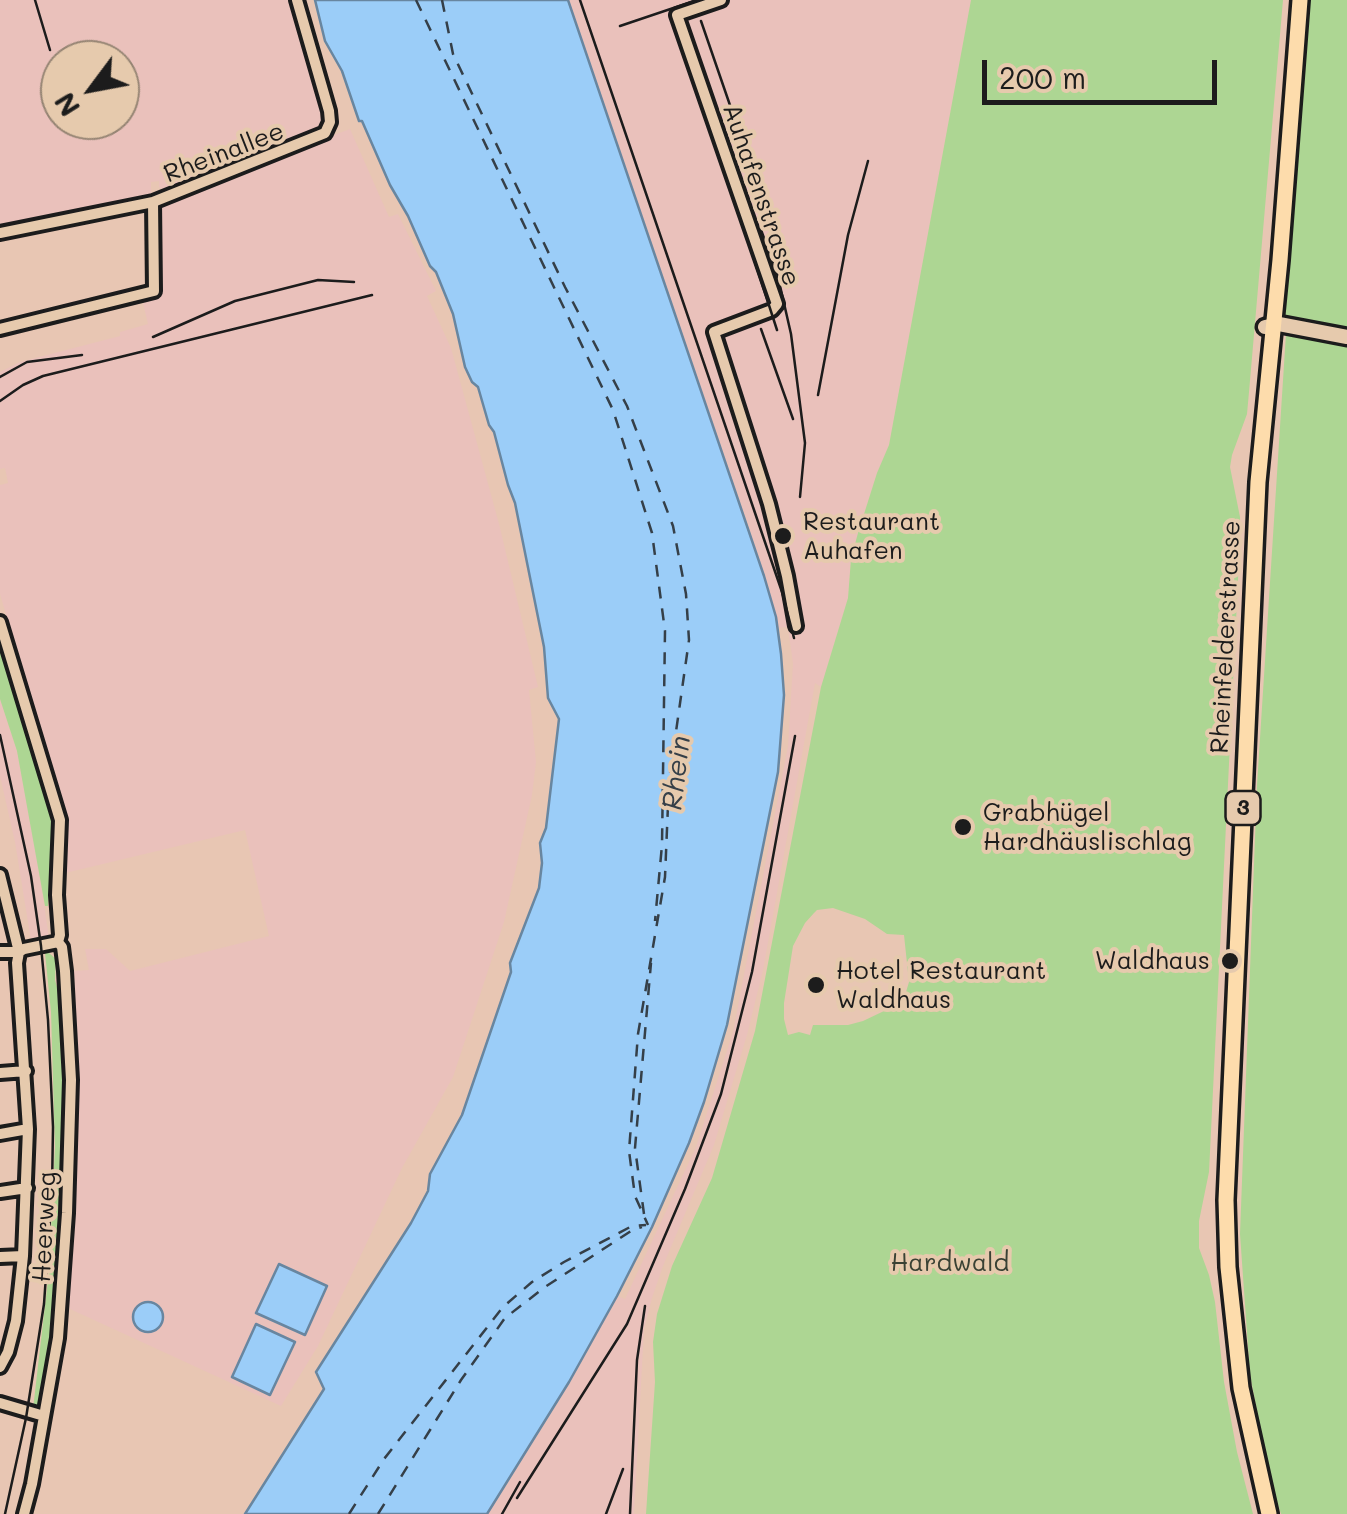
<!DOCTYPE html>
<html>
<head>
<meta charset="utf-8">
<style>
  body { margin:0 }
  #map { position:relative; width:1347px; height:1514px; overflow:hidden; background:#e8c6b3; font-family:Mali,sans-serif }
  canvas { display:block }
  .north { position:absolute; left:40px; top:40px; width:100px; height:100px; box-sizing:border-box; background:#e6caad; border:2px solid #958473; border-radius:50%; rotate:238deg; font-size:28px; font-weight:700; line-height:40px; text-align:center; color:#1c1c1c }
  .north::after { content:''; display:block; margin:auto; width:35px; height:45px; background:#1c1c1c; clip-path:polygon(50% 0,100% 100%,50% 72%,0 100%) }
  .scale { position:absolute; left:982px; top:60px; width:235px; height:45px; box-sizing:border-box; border:5px solid #1c1c1c; border-top:0; padding-left:12px; font-size:30px; line-height:35px; white-space:nowrap; color:#1c1c1c; -webkit-text-stroke:8px #e6caad; paint-order:stroke }
</style>
</head>
<body>
<div id="map">
<canvas width="1347" height="1514"></canvas>
<div class="north">N</div>
<div class="scale">200 m</div>
</div>
<script>
const ctx = document.querySelector('canvas').getContext('2d');
ctx.lineJoin = 'round';
function paint(path, color) {
  ctx.fillStyle = color;
  ctx.fill(path, 'evenodd');
}
function shape(rows) {
  const path = new Path2D();
  for (const r of rows) {
    if (r.length === 3) {
      path.moveTo(r[0] + r[2], r[1]);
      path.arc(r[0], r[1], r[2], 0, 2 * Math.PI);
      continue;
    }
    path.moveTo(r[0], r[1]);
    for (let i = 2; i < r.length; i += 2) path.lineTo(r[i], r[i + 1]);
  }
  return path;
}
function strokePath(path, color, width, dash) {
  ctx.strokeStyle = color;
  ctx.lineWidth = width;
  ctx.lineCap = dash ? 'butt' : 'round';
  ctx.setLineDash(dash || []);
  ctx.stroke(path);
}
function drawText(font, color, halo, rows, align = 'center') {
  ctx.font = font + ' Mali,sans-serif';
  ctx.lineWidth = 8;
  ctx.setLineDash([]);
  ctx.textBaseline = 'middle';
  ctx.strokeStyle = halo;
  ctx.fillStyle = color;
  for (const [text, x, y, turn = 0] of rows) {
    ctx.save();
    ctx.translate(x, y);
    ctx.rotate((+turn || 0) * Math.PI / 180);
    ctx.textAlign = isNaN(turn) ? turn : align;
    if (halo) ctx.strokeText(text, 0, 0);
    ctx.fillText(text, 0, 0);
    ctx.restore();
  }
}
const built = shape([
  [0,0,291,0,325,121,325,126,314,134,162,189,159,187,159,181,151,182,151,196,137,201,0,227],
  [60,60,120,60,120,120,60,120],
  [568,0,971,0,889,445,877,473,858,533,851,559,848,598,821,687,815,683,763,970,747,1035,714,1145,663,1266,652,1298,644,1329,634,1514,487,1514,569,1382,617,1296,625,1299,696,1147,733,1032,788,746,793,664,788,627,777,628,764,576,749,528],
  [350,129,389,217,398,214,436,291,427,296,451,348,499,524,538,687,529,690,536,762,532,795,504,922,453,1077,402,1168,318,1346,281,1406,70,1309,68,1297,76,1160,77,1065,74,971,89,970,85,949,106,949,130,971,269,936,245,830,61,874,66,819,0,594,0,485,8,483,5,468,0,469,0,372,20,362,120,336,120,332,148,324,143,303,160,298,159,202],
  [0,699,17,751,38,864,49,938,31,941,15,842,0,776]
]);
const green = shape([
  [971,0,1283,0,1249,392,1247,414,1232,455,1230,467,1240,517,1240,539,1209,1172,1199,1221,1199,1248,1209,1275,1215,1302,1224,1382,1237,1452,1253,1514,646,1514,655,1382,653,1342,657,1314,672,1266,712,1178,755,1031,821,687,848,598,851,559,858,533,877,473,889,445],
  [833,908,865,919,887,934,904,935,909,982,903,1002,863,1021,848,1025,813,1025,810,1035,799,1032,788,1035,784,1019,784,1003,793,946,805,923,814,913,817,910],
  [1303,0,1347,0,1347,1514,1281,1514,1271,1483,1250,1375,1240,1234,1257,785,1287,318,1283,313,1280,300],
  [0,639,1,653,4,662,9,666,51,807,53,827,48,906,45,906,17,751,0,699],
  [45,953,49,953,56,959,55,980,65,1015,66,1182,53,1340,44,1404,37,1409,33,1409,49,1271,55,1147,51,1012]
]);
const water = shape([
  [315,0,568,0,764,576,776,617,781,654,784,695,778,772,727,1025,704,1102,689,1143,652,1227,617,1296,569,1382,487,1514,245,1514,324,1389,316,1372,411,1223,428,1191,430,1174,462,1115,511,972,510,963,539,888,542,863,540,843,546,828,559,719,548,698,544,647,515,503,508,485,494,432,489,425,478,387,472,382,465,367,453,314,436,272,430,266,408,216,390,185,362,121,359,121,342,71,325,41,315,0],
  [279,1264,327,1286,305,1335,256,1313,279,1264],
  [148,1317,15],
  [256,1324,295,1342,270,1395,232,1377,256,1324]
]);
const ferry = shape([
  [416,0,613,410,652,533,665,631,662,845,655,921],
  [442,0,453,54,565,287,627,406,673,526,686,594,689,640,669,781,665,877,638,1034,629,1151,635,1196,648,1225],
  [644,1214,635,1148,651,963],
  [349,1514,384,1459,503,1307,532,1282,564,1262,632,1226,646,1225],
  [378,1514,461,1380,505,1318,545,1287,634,1229,642,1227]
]);
const street = shape([
  [721,0,677,15,777,304,772,310,714,332,769,504,787,576,796,626],
  [0,233,153,202,325,133,330,122,329,111,297,0],
  [0,329,154,291,153,202],
  [0,622,60,820,57,895,60,935,58,942,62,947,65,971,71,1080,67,1213,58,1338,32,1484,24,1514],
  [0,875,19,952,17,963,28,1129,23,1256,16,1321,8,1352,0,1367],
  [0,952,19,952,24,949,58,942],
  [0,1073,26,1071],
  [0,1134,28,1129],
  [0,1192,27,1188],
  [0,1257,23,1256],
  [0,1403,44,1416]
]);
const secondary = shape([
  [1265,327,1279,324,1347,337]
]);
const primary = shape([
  [1269,1514,1241,1388,1228,1267,1226,1200,1258,482,1280,260,1300,0]
]);
const rail = shape([
  [35,0,50,50],
  [580,0,782,592,794,638],
  [701,21,764,204],
  [620,26,697,0],
  [760,227,778,277,791,334,805,443,800,497],
  [754,259,777,330],
  [761,329,793,419],
  [153,337,235,301,318,280,354,282],
  [0,377,27,362,82,355],
  [818,395,848,235,868,161],
  [0,401,23,385,43,376,372,295],
  [0,735,31,876,41,946,48,1020,53,1127,52,1189,44,1304,26,1418,5,1514],
  [517,1498,627,1324,685,1189,721,1094,752,972,795,736],
  [502,1514,520,1482],
  [606,1514,623,1469],
  [630,1514,637,1360,645,1306]
]);
const markers = [
  [783,536,10,"#1c1c1c"],
  [963,827,10,"#1c1c1c"],
  [1230,961,10,"#1c1c1c"],
  [816,985,10,"#1c1c1c"]
];
const shields = [
  [1243,808,35]
];
const shieldNames = [
  ["3",1243,808]
];
const streetNames = [
  ["Rheinallee",224,153,-21],
  ["Auhafenstrasse",761,195,71],
  ["Rheinfelderstrasse",1226,637,-87],
  ["Heerweg",45,1227,-87]
];
const poiNames = [
  ["Restaurant",803,522],
  ["Auhafen",803,551],
  ["Grabhügel",983,813],
  ["Hardhäuslischlag",983,842],
  ["Waldhaus",1210,961,"right"],
  ["Hotel Restaurant",836,971],
  ["Waldhaus",836,1000]
];
const parkNames = [
  ["Hardwald",950,1263]
];
const waterNames = [
  ["Rhein",677,773,-83]
];
paint(built, '#eac1bb');
paint(green, '#add693');
paint(water, '#9bcdf8');
strokePath(water, '#6886a0', 2.5);
strokePath(ferry, '#353f48', 2.5, [12, 10]);
strokePath(street, '#1c1c1c', 18);
strokePath(secondary, '#1c1c1c', 21);
strokePath(primary, '#1c1c1c', 22);
strokePath(street, '#e6caad', 10);
strokePath(secondary, '#e6caad', 14);
strokePath(primary, '#fddcac', 15);
strokePath(rail, '#1c1c1c', 2.5);
for (const [x, y, r, color] of markers) {
  const dot = new Path2D();
  dot.arc(x, y, r, 0, 2 * Math.PI);
  ctx.fillStyle = color;
  ctx.fill(dot);
  strokePath(dot, '#e6caad', 4);
}
for (const [x, y, w] of shields) {
  const box = new Path2D();
  box.roundRect(x - w / 2, y - 17, w, 34, 8);
  ctx.fillStyle = '#e6caad';
  ctx.fill(box);
  strokePath(box, '#1c1c1c', 2.5);
}
drawText('bold 22px', '#1c1c1c', null, shieldNames);
drawText('25px', '#1c1c1c', '#e6caad', streetNames);
drawText('25px', '#1c1c1c', '#e6caad', poiNames, 'left');
drawText('25px', '#394134', '#e6caad', parkNames);
drawText('italic 28px', '#353f48', '#e6caad', waterNames);
</script>
</body>
</html>
